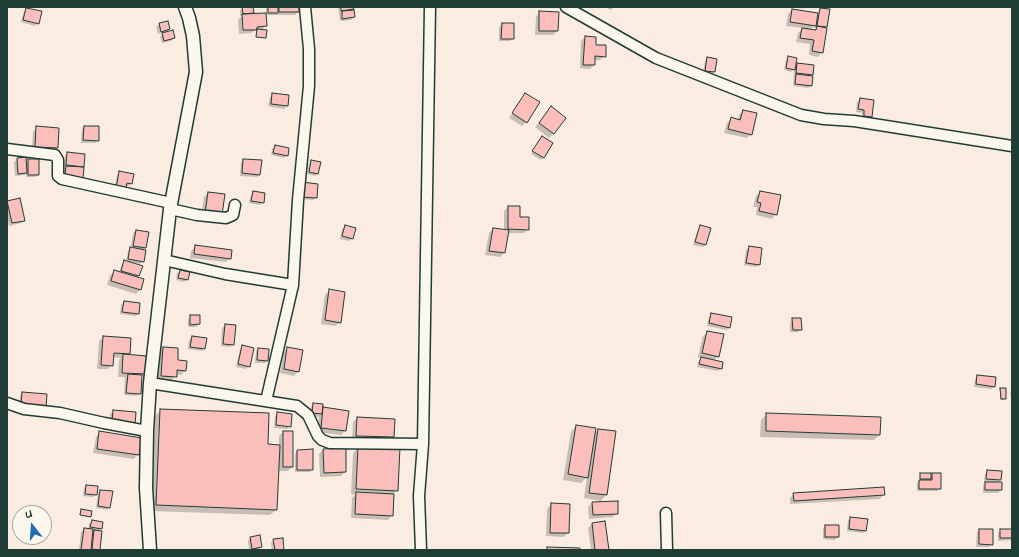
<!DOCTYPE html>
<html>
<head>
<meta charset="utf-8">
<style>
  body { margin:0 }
  #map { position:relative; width:1019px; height:557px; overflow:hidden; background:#fbece2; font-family:"Architects Daughter",sans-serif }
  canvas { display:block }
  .frame { position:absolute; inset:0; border:8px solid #1f3d34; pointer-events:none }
  .north { position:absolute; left:12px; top:505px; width:40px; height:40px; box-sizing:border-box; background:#fbf7ec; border:1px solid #a3ada2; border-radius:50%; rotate:343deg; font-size:11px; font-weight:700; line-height:16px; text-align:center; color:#1f3d34 }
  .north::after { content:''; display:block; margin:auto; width:14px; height:18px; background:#1f6fb2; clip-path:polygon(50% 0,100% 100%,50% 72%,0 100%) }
</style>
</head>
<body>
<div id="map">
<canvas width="1019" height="557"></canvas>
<div class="frame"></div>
<div class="north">U</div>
</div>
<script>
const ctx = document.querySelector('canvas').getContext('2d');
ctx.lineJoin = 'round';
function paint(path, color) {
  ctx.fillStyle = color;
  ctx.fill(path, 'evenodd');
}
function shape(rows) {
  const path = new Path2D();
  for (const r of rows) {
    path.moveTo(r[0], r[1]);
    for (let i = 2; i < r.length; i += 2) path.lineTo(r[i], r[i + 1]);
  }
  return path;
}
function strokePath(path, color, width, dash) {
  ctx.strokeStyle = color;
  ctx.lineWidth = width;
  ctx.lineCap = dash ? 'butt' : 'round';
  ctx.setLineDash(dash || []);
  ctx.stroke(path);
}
const shadow = shape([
  [243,7,252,7,253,13,251,15,266,14,266,7,298,7,298,12,295,15,265,15,266,26,261,30,265,37,264,38,256,37,256,30,251,33,239,34,238,20,242,16,240,16,240,10],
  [338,7,352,7,354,17,351,20,340,21],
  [604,7,614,7,611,10],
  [27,9,38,23,35,26,21,22,24,11],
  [820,9,828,10,826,27,824,29,822,52,818,57,809,55,810,44,796,42,798,33,803,28,786,26,788,14,792,10,817,14],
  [815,25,814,28,816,28,814,31,810,30],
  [540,12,558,13,557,31,553,35,535,35,536,17],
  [167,22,169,29,165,33,174,38,171,41,162,43,160,37,164,32,158,34,156,27,159,24],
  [502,24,513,38,510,41,499,41,499,27],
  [585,37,605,56,600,60,594,60,594,65,590,69,580,68,581,41],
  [788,57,794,67,797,64,812,75,810,77,811,86,808,88,793,86,794,69,791,72,784,70,786,60],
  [708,58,714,72,712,74,703,73,705,61],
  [273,94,288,96,287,106,284,109,268,106,270,97],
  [525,94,526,122,522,126,509,118],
  [860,99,871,116,868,119,862,118,862,113,856,112,857,102],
  [551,108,554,133,549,138,535,127],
  [743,111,751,134,747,138,724,133,727,123,731,119,738,120,739,115],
  [84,127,98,140,95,143,81,143,82,129],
  [37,128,57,147,53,152,32,151,33,132],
  [542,137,544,157,541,160,531,154],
  [275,147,287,155,284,158,271,155,272,149],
  [68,153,84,155,82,177,79,180,63,178,64,169,66,167,64,167,65,156],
  [25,158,25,163,29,160,38,175,35,177,26,177,26,173,24,175,15,176,14,162,17,159],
  [244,160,259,175,257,177,240,176,241,162],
  [311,161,318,173,315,176,307,174,309,164],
  [120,172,131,184,128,186,125,186,114,191,117,175],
  [299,186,316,198,313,200,298,199],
  [253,192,263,202,260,205,249,203,251,195],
  [760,192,776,214,772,219,756,215,757,207,753,207,756,196],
  [208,193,224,195,201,217,204,197],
  [7,202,24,220,21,223,9,226,7,215],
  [508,207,528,229,524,233,508,233,504,253,500,257,485,255,489,233,493,229,504,230,504,211],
  [345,226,352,238,350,241,340,239,342,229],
  [700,226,710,229,705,245,703,247,693,245,698,229],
  [136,231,148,233,145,248,143,250,143,261,140,264,134,263,134,264,141,266,139,276,137,278,140,290,136,294,107,285,110,275,115,271,119,273,122,264,124,261,126,262,128,251,131,248,133,233],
  [196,246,230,258,226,262,190,258,191,251],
  [749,247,759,264,756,267,744,265,746,250],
  [180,271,187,280,184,282,176,280,177,273],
  [330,290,340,322,335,326,321,324,325,295],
  [124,302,138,313,136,316,120,314,121,305],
  [711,314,729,327,727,330,707,326,709,317],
  [191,316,199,324,196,327,188,327,188,319],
  [793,319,801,329,798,332,790,332,790,322],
  [225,325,233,344,230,347,221,346,222,328],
  [708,332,718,356,714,361,721,369,718,371,697,367,699,361,702,358,698,357,703,336],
  [103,337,129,354,127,356,145,374,141,377,140,393,137,396,124,395,125,377,118,377,119,360,121,358,113,357,112,365,108,369,97,369,99,341],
  [192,337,204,348,202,351,188,349,189,340],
  [242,346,249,366,246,369,236,367,240,349],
  [163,348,185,370,181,375,176,374,172,380,157,379,159,352],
  [288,348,298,371,294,376,280,373,284,352],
  [258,349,267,361,265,363,255,363,256,351],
  [977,376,994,386,992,389,974,387,975,379],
  [1012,384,1012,396,1010,395],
  [1001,389,1005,398,1004,400,1000,400,1000,390],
  [22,393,46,395,19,407,20,396],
  [313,404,321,411,324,408,345,431,341,435,317,432,319,417,310,416,311,407],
  [161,410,267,445,279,446,279,436,283,432,292,467,288,471,278,471,276,510,270,515,151,511,155,416],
  [113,411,135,413,110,425,110,414],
  [278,413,290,426,287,429,274,428,275,416],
  [767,414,879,435,874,440,760,437,761,420],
  [357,418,393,437,389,441,352,440,353,422],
  [576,426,594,434,598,430,606,495,601,501,584,498,587,477,581,483,563,480,571,432],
  [100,432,138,454,134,459,93,453,96,437],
  [359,447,397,490,393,494,392,515,388,520,351,518,352,498,355,495,351,494,353,453],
  [323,450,345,472,341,476,320,477,319,454],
  [297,451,312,469,310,472,295,472,295,454],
  [987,471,1000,480,998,483,1001,490,998,493,983,493,983,485,986,482,984,482,985,474],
  [920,474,930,477,933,474,940,489,937,491,917,491,917,483,921,479,919,479],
  [86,486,96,495,93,497,83,496,84,488],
  [101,491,109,507,107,510,96,508,98,493],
  [794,494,884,494,880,499,790,504,790,498],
  [592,503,617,513,613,517,589,519,588,507],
  [551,504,568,533,564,537,546,536,547,509],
  [81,510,90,516,89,517,79,515],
  [851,518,865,530,863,533,847,531,848,520],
  [92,521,101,529,98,531,99,549,79,550,81,532,84,529,88,530,89,524],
  [592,524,608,550,591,550,588,528],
  [825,526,838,537,835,540,823,539,823,528],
  [979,530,992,544,989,547,976,547,977,532],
  [1001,530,1012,530,1012,540,998,541,998,533],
  [250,538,261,547,258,550,249,550,248,541],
  [274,540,283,550,272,550,271,543]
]);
const building = shape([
  [242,7,253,7,254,13,243,14,242,7],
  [268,7,278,7,278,13,268,13,268,7],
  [279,7,299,7,299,12,279,12,279,7],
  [341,7,353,7,354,9,341,11,341,7],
  [26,8,42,11,39,24,23,20,26,8],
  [820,8,830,9,827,27,817,26,820,8],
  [792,9,818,13,816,26,790,22,792,9],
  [354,10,355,17,342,19,342,11,354,10],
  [539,11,559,12,558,31,539,31,539,11],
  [266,13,267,26,257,27,257,30,243,30,242,14,266,13],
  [168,21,170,29,161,32,159,23,168,21],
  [502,23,514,23,514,39,501,39,502,23],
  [817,26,827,28,823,53,812,51,814,40,800,38,802,28,816,30,817,26],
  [257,29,267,30,266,38,256,37,257,29],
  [173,30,175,38,164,41,162,33,173,30],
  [585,36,596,37,596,45,606,45,606,57,595,56,595,65,583,65,585,36],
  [788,56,797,58,795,70,786,68,788,56],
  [707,57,717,59,715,72,705,71,707,57],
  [797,63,814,65,813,75,796,73,797,63],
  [796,74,813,76,812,86,795,84,796,74],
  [272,93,289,95,288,106,271,104,272,93],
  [525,93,540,102,527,123,512,113,525,93],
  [860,98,874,100,872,117,864,116,864,110,858,109,860,98],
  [551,106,566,118,554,134,539,123,551,106],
  [743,110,757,113,752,135,728,129,731,117,740,120,743,110],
  [36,126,59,128,58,148,35,147,36,126],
  [84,126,99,126,99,141,83,140,84,126],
  [542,136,553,143,544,158,532,151,542,136],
  [275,145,289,148,288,156,273,153,275,145],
  [67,152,85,154,84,167,66,165,67,152],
  [26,157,27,173,18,174,17,158,26,157],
  [28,159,39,159,39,175,28,175,28,159],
  [243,159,262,160,260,175,242,173,243,159],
  [311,160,321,162,318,174,309,172,311,160],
  [66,166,84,167,83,178,65,176,66,166],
  [119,171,134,174,132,184,127,183,125,191,116,189,119,171],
  [302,182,318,184,317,198,300,197,302,182],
  [253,191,265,193,264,203,251,201,253,191],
  [760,191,781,195,777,215,759,211,761,203,757,202,760,191],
  [208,192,225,194,222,215,205,213,208,192],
  [20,198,25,221,12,223,7,201,20,198],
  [508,206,520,206,520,217,529,217,529,230,508,229,508,206],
  [345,225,356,228,353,239,342,236,345,225],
  [700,225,711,228,706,245,695,242,700,225],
  [493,228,509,230,505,253,489,251,493,228],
  [136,230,149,232,146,248,133,246,136,230],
  [195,245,232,250,231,259,194,254,195,245],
  [749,246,762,248,760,265,746,263,749,246],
  [130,247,146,250,144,262,128,259,130,247],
  [124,260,143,266,139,276,121,271,124,260],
  [114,270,144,279,141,290,111,281,114,270],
  [180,270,190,272,188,280,178,278,180,270],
  [329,289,345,292,341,323,325,320,329,289],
  [124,301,140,303,139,314,122,312,124,301],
  [711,313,732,317,730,328,709,323,711,313],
  [190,315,200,315,200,324,190,325,190,315],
  [792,318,801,318,802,330,793,330,792,318],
  [225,324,236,325,234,345,223,344,225,324],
  [707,331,724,334,719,357,702,353,707,331],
  [103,336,131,338,130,354,114,353,113,366,101,365,103,336],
  [192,336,207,338,205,349,190,347,192,336],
  [242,345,254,348,250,367,238,364,242,345],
  [163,347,178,348,178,360,187,361,186,371,177,370,177,377,161,376,163,347],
  [287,347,303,350,299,372,284,369,287,347],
  [258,348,269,349,268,361,257,360,258,348],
  [123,354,147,356,146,374,122,373,123,354],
  [701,357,723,362,722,369,699,364,701,357],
  [128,374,142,375,141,394,126,393,128,374],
  [977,375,996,377,995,387,976,384,977,375],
  [1000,388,1006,388,1006,399,1001,399,1000,388],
  [22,392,47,394,46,407,21,405,22,392],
  [313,403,323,404,322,414,312,413,313,403],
  [323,407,349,411,346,431,321,428,323,407],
  [160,409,269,413,268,444,280,445,277,510,156,505,160,409],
  [113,410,136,412,135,425,112,423,113,410],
  [277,412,292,414,291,427,276,425,277,412],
  [766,413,881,417,880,435,766,431,766,413],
  [357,417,395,419,394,437,356,436,357,417],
  [576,425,596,428,588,478,568,474,576,425],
  [598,429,616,431,607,495,589,493,598,429],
  [99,431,142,438,139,455,97,449,99,431],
  [283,431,293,431,293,467,283,467,283,431],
  [358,446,400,447,398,491,356,489,358,446],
  [346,448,346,472,324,473,323,449,346,448],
  [313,449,313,470,297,470,297,450,313,449],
  [987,470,1002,471,1001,480,986,479,987,470],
  [920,473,931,473,931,479,920,479,920,473],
  [932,473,941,473,941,489,919,489,919,480,932,480,932,473],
  [985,482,1002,482,1002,490,985,490,985,482],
  [86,485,98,486,97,495,85,494,86,485],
  [884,487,885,495,794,501,793,493,884,487],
  [100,490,113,491,110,508,98,506,100,490],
  [356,492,394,494,393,516,355,514,356,492],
  [618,501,618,514,593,515,592,502,618,501],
  [551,503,570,504,569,533,550,533,551,503],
  [81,509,92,511,91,517,80,515,81,509],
  [850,517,868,519,866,531,849,529,850,517],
  [92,520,103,522,102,529,90,527,92,520],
  [605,521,609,550,595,550,592,523,605,521],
  [825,525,839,525,839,537,825,537,825,525],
  [84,528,93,529,91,550,81,550,84,528],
  [979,529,993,529,993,545,979,544,979,529],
  [1000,529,1012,529,1012,538,1000,538,1000,529],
  [94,530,102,531,100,550,92,549,94,530],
  [260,535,262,547,252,549,250,537,260,535],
  [283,538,284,550,275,550,273,539,283,538],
  [547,547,580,548,580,550,547,550,547,547]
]);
const minor = shape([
  [566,7,656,58,801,115,824,119,854,121,886,126,1012,146],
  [7,149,55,155,58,160,58,176,62,179,171,203],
  [170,209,197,215,226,218,233,215,235,205],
  [164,260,225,274,293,285],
  [150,383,297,406,308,415,318,436,322,440,330,443,423,444],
  [266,401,293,285,298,200,309,86,309,49,305,7],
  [7,403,24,409,60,413,104,423,147,431],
  [666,513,667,550],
  [421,550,419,496,423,444,430,7]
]);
const tertiary = shape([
  [150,550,146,488,147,431,150,383,170,209,196,72,193,36,189,18,185,7]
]);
paint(shadow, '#0003');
paint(building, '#fbbebb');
strokePath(building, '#1f3d34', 1);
strokePath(minor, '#1f3d34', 13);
strokePath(tertiary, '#1f3d34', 15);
strokePath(minor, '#fbf7ec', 10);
strokePath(tertiary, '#fbf7ec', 12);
</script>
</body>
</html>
